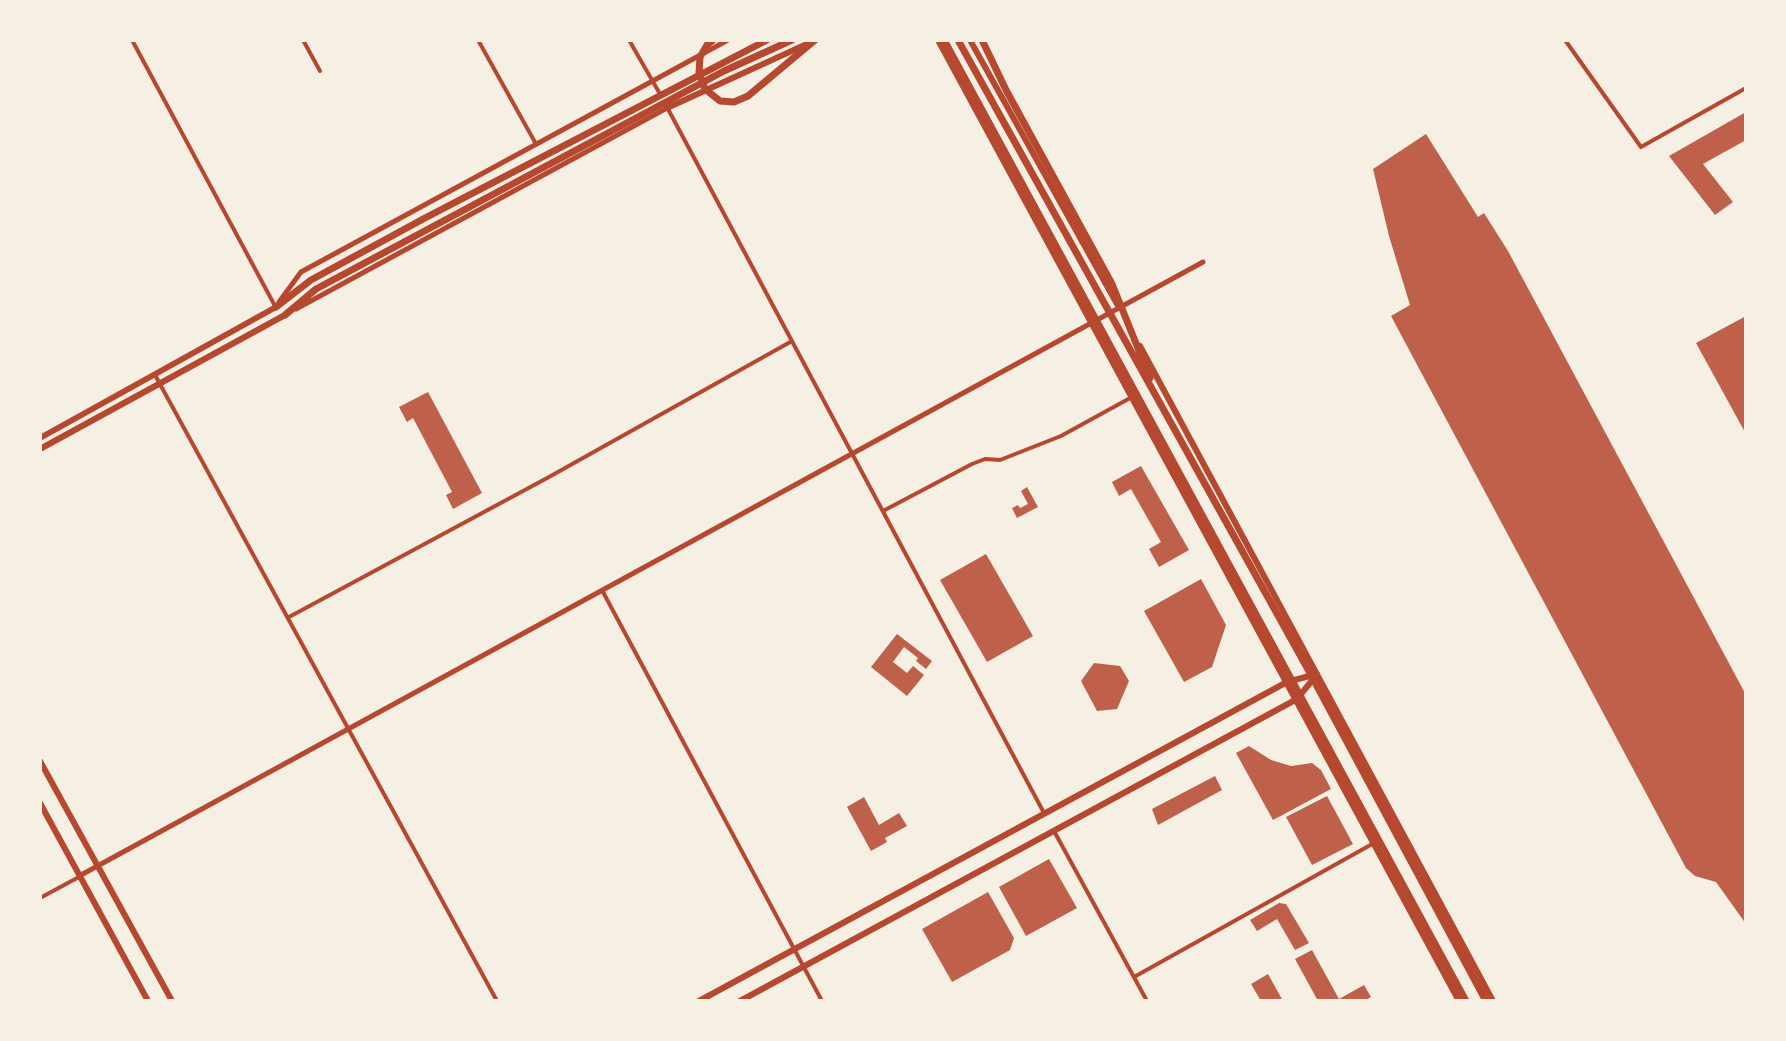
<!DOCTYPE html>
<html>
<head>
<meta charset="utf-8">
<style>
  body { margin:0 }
  #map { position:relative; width:1786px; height:1041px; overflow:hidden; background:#f6efe4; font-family:Figtree,sans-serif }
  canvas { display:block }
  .frame { position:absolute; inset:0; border:42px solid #f6efe4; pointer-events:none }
</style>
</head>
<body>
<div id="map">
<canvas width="1786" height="1041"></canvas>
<div class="frame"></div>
</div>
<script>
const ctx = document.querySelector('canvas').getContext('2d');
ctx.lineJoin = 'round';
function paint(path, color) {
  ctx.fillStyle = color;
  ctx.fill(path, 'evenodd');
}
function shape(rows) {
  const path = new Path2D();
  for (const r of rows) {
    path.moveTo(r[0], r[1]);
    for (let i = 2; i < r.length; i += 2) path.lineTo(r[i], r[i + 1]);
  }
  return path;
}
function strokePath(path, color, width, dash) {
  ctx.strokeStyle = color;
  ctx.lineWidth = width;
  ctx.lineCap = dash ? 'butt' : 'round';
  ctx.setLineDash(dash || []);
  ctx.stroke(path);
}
const building = shape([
  [1746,112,1746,140,1703,164,1733,202,1715,215,1669,156],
  [1426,134,1478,217,1484,213,1508,251,1746,695,1746,924,1716,882,1695,876,1686,868,1391,316,1410,305,1389,236,1373,169],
  [1746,316,1746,434,1696,343],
  [428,392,482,493,453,509,446,495,452,492,413,418,407,422,399,407],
  [1141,466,1189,550,1159,567,1149,549,1161,542,1131,489,1119,496,1112,482],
  [1027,487,1038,507,1017,518,1012,508,1018,505,1020,508,1028,504,1021,491],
  [986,554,1033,636,987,662,940,580],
  [1201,579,1226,625,1212,667,1184,682,1144,611],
  [897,634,932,661,926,669,916,661,918,658,904,647,893,662,907,673,913,666,924,675,907,696,871,667],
  [1094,663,1120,666,1129,681,1117,709,1097,711,1081,681],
  [1249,746,1271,760,1291,766,1312,763,1321,770,1331,789,1273,820,1236,753],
  [1215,776,1222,790,1158,825,1152,809],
  [1327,796,1353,844,1312,865,1286,817],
  [864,797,879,825,899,813,907,826,885,838,887,842,871,851,847,807],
  [1049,859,1077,908,1026,936,999,887],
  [988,892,1014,938,1010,950,952,982,922,929],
  [1279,903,1286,904,1309,943,1295,950,1277,919,1257,931,1250,920],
  [1312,950,1339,999,1364,985,1371,997,1364,1001,1318,1001,1295,959],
  [1268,974,1283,1001,1261,1001,1251,984]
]);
const minor = shape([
  [132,40,275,306],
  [303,40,320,71],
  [478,40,536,144],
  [629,40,660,94],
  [1565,40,1641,147,1746,88],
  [668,109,1044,813],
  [155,375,497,1001],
  [883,511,972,464,985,459,1000,460,1061,436,1132,397],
  [603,592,822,1001],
  [289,617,549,477,792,341],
  [1054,831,1147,1001],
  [40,898,79,877],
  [1134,977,1374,843]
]);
const tertiary = shape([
  [279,302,301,272,728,40],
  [296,309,667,108],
  [81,875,1203,262]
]);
const secondary = shape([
  [938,40,1459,1001],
  [970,40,1117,304],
  [667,108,809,43],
  [1140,346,1493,1001]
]);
const primary = shape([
  [40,438,276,307],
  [40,449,285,315],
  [40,761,172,1001],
  [40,803,148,1001],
  [699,1001,1287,682,1317,674],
  [740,1001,1297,699,1314,678]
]);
const trunk = shape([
  [713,40,707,45,700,57,699,73,705,89,720,101,734,102,748,96,815,40],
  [944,40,1466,1001],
  [958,40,1310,673,1486,1001],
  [982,40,1006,90,1112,284,1150,378],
  [276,307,311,280,425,218,767,40],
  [285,315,316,289,724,71,792,40]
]);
paint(building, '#bf614a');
strokePath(minor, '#b5482f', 4);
strokePath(tertiary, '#b5482f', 5);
strokePath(secondary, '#b5482f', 6);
strokePath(primary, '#b5482f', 6);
strokePath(trunk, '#b5482f', 7);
</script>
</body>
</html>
